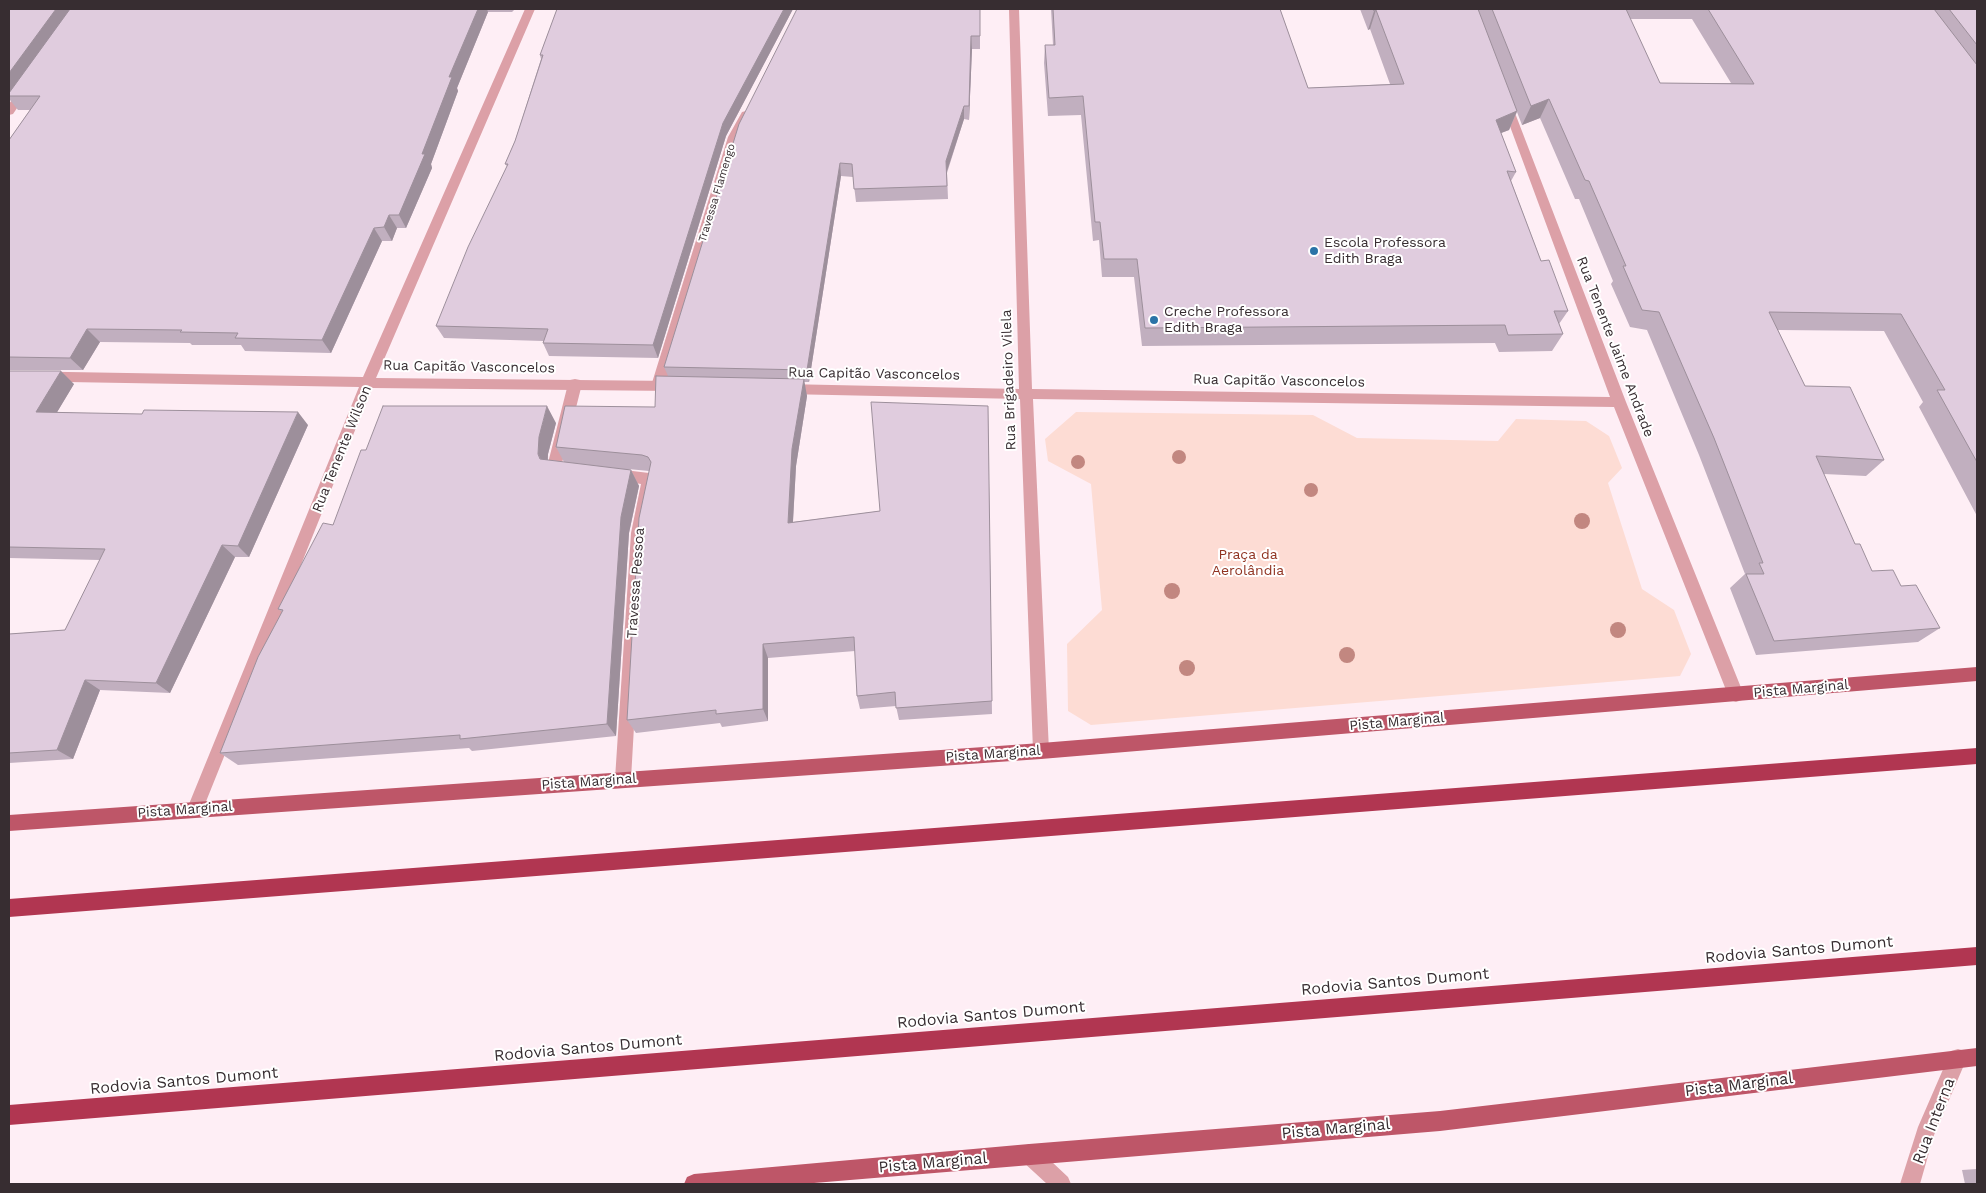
<!DOCTYPE html>
<html>
<head>
<meta charset="utf-8">
<style>
  body { margin:0 }
  #map { position:relative; width:1986px; height:1193px; overflow:hidden; background:#feeef5; font-family:"Work Sans",sans-serif }
  canvas { display:block }
  .frame { position:absolute; inset:0; border:10px solid #372d31; pointer-events:none }
</style>
</head>
<body>
<div id="map">
<canvas width="1986" height="1193"></canvas>
<div class="frame"></div>
</div>
<script>
const ctx = document.querySelector('canvas').getContext('2d');
ctx.lineJoin = 'round';
function paint(path, color) {
  ctx.fillStyle = color;
  ctx.fill(path, 'evenodd');
}
function shape(rows) {
  const path = new Path2D();
  for (const r of rows) {
    path.moveTo(r[0], r[1]);
    for (let i = 2; i < r.length; i += 2) path.lineTo(r[i], r[i + 1]);
  }
  return path;
}
function strokePath(path, color, width, dash) {
  ctx.strokeStyle = color;
  ctx.lineWidth = width;
  ctx.lineCap = dash ? 'butt' : 'round';
  ctx.setLineDash(dash || []);
  ctx.stroke(path);
}
function drawText(font, color, halo, rows, align = 'center') {
  ctx.font = font + ' "Work Sans",sans-serif';
  ctx.lineWidth = 4;
  ctx.setLineDash([]);
  ctx.textBaseline = 'middle';
  ctx.strokeStyle = halo;
  ctx.fillStyle = color;
  for (const [text, x, y, turn = 0] of rows) {
    ctx.save();
    ctx.translate(x, y);
    ctx.rotate((+turn || 0) * Math.PI / 180);
    ctx.textAlign = isNaN(turn) ? turn : align;
    if (halo) ctx.strokeText(text, 0, 0);
    ctx.fillText(text, 0, 0);
    ctx.restore();
  }
}
const green = shape([
  [1076,412,1313,415,1357,438,1498,441,1516,419,1586,421,1609,436,1622,468,1608,483,1642,589,1674,610,1691,654,1680,676,1091,725,1068,711,1067,644,1102,610,1091,484,1048,461,1045,439]
]);
const lane = shape([
  [746,111,752,114,740,137,665,386,663,390,653,390,651,386,728,137,742,112,746,111],
  [575,379,580,380,582,384,562,463,562,465,570,467,572,471,570,475,565,477,556,476,551,474,548,463,568,384,570,380,575,379],
  [616,469,649,473,654,475,656,479,645,533,631,779,629,785,623,787,617,785,615,779,631,533,641,484,611,479,609,475,611,471,616,469]
]);
const street = shape([
  [525,9,535,9,376,378,675,381,680,382,682,386,680,390,675,391,372,388,203,809,201,815,195,817,189,815,187,809,359,387,9,381,9,371,363,377,525,9],
  [1009,9,1019,9,1032,389,1610,397,1501,102,1502,100,1510,100,1626,402,1744,695,1742,700,1736,702,1730,700,1728,695,1614,407,1033,399,1049,751,1047,756,1041,759,1035,756,1033,751,1020,399,785,394,780,393,778,389,780,385,785,384,1019,389,1009,9],
  [25,86,30,89,13,114,9,115,9,104,21,87,25,86],
  [1958,1049,1965,1051,1967,1058,1934,1135,1920,1184,1900,1184,1918,1127,1951,1051,1958,1049],
  [1029,1144,1036,1147,1068,1177,1071,1184,1047,1184,1022,1161,1019,1154,1022,1147,1029,1144]
]);
const primary = shape([
  [1977,667,1977,681,1041,759,9,831,9,815,1041,743,1977,667],
  [1977,1048,1977,1066,1440,1131,802,1184,684,1184,687,1177,694,1174,1029,1144,1440,1111,1977,1048]
]);
const highway = shape([
  [1977,748,1977,764,9,917,9,899,1977,748],
  [1977,947,1977,965,9,1125,9,1105,1977,947]
]);
const trees = [
  [1179,457,7],
  [1078,462,7],
  [1311,490,7],
  [1582,521,8],
  [1172,591,8],
  [1618,630,8],
  [1347,655,8],
  [1187,668,8]
];
const wall = shape([
  [9,9,515,9,512,12,488,12,457,88,458,91,431,164,432,168,406,228,397,228,392,241,382,241,331,353,245,351,241,345,192,345,190,343,100,342,83,370,9,370,9,140,30,110,18,110,10,100,9,102],
  [557,9,793,9,726,136,658,358,549,356,543,343,543,341,444,338,436,326,507,166,505,164,515,141,541,59,540,55],
  [980,9,980,49,972,49,969,120,964,119,947,173,948,199,856,202,853,177,841,176,809,382,804,382,807,396,796,466,793,522,880,511,988,406,992,714,899,720,896,706,860,709,857,696,855,651,768,658,768,721,722,727,720,723,636,733,627,720,649,471,628,469,631,470,639,486,629,533,616,736,472,751,469,748,238,765,220,753,282,612,278,609,333,525,366,450,556,423,548,454,548,460,564,462,556,447,655,407,668,376,664,367,739,124],
  [1051,9,1280,9,1308,88,1390,84,1370,29,1368,30,1360,9,1977,9,1977,516,1919,407,1923,402,1884,331,1778,330,1805,386,1884,460,1866,476,1824,474,1855,544,1872,571,1901,586,1940,628,1918,642,1756,655,1730,588,1745,574,1699,455,1647,330,1630,327,1611,284,1613,281,1579,199,1575,199,1540,118,1522,125,1517,112,1509,130,1501,133,1516,172,1511,181,1541,261,1568,311,1559,324,1563,334,1552,351,1499,352,1495,343,1142,346,1134,277,1102,277,1099,240,1093,241,1081,115,1048,116,1044,63,1045,45,1053,45],
  [1630,19,1692,19,1731,83,1660,83],
  [9,371,74,384,57,412,308,425,249,557,235,557,170,693,100,690,73,759,9,763,9,634,65,630,100,560,9,558],
  [1977,1169,1977,1184,1965,1184,1962,1170]
]);
const shadedWall = shape([
  [56,9,76,9,9,96,9,73],
  [478,9,487,9,488,12,457,88,458,91,431,164,432,168,406,228,399,215,422,154,449,77],
  [784,9,793,9,726,136,658,358,653,345,723,123],
  [1376,10,1370,29,1368,30,1374,11],
  [971,36,972,49,969,120,969,106],
  [1549,99,1540,118,1522,125,1531,106],
  [964,106,964,119,946,174,946,161],
  [1517,111,1509,130,1488,138,1496,120],
  [840,163,841,176,809,382,807,370],
  [389,215,397,228,392,241,384,227],
  [374,228,382,241,331,353,322,340],
  [87,329,100,342,83,370,70,358],
  [61,371,74,384,50,424,36,412],
  [804,379,807,396,796,466,792,538,788,523,792,449],
  [547,406,556,423,548,454,547,470,538,454,539,437],
  [298,412,308,425,249,557,238,546],
  [631,470,639,486,629,533,616,736,607,724,621,517],
  [222,545,235,557,170,693,156,683],
  [763,644,768,658,768,721,763,709],
  [85,680,100,690,73,759,57,750]
]);
const building = shape([
  [9,9,56,9,9,73,9,9],
  [70,9,478,9,449,77,452,77,422,154,425,154,399,215,389,215,384,227,374,228,322,340,235,338,238,333,180,332,182,330,87,329,70,358,9,357,9,140,40,96,9,96,9,93,70,9],
  [557,9,784,9,723,123,653,345,543,343,548,329,436,326,468,247,508,164,505,164,515,141,543,55,540,55,557,9],
  [797,9,980,9,980,36,971,36,969,106,964,106,946,161,947,186,854,189,852,164,840,163,807,370,664,367,739,124,797,9],
  [1053,9,1280,9,1308,88,1404,84,1376,10,1374,11,1373,9,1478,9,1517,111,1496,120,1516,172,1507,171,1541,261,1549,260,1568,311,1554,311,1563,334,1508,335,1505,325,1145,328,1137,259,1104,259,1100,222,1095,222,1083,96,1049,98,1045,45,1055,45,1053,9],
  [1492,9,1626,9,1660,83,1754,84,1708,9,1934,9,1977,65,1977,462,1937,390,1945,390,1901,314,1769,312,1805,386,1850,387,1884,460,1816,456,1855,544,1860,544,1872,571,1893,570,1901,586,1916,585,1940,628,1774,641,1746,574,1764,574,1759,563,1763,563,1714,438,1659,312,1642,310,1623,266,1626,266,1589,181,1585,180,1549,99,1531,106,1492,9],
  [1949,9,1977,9,1977,45,1949,9],
  [9,371,61,371,36,412,142,414,144,410,298,412,238,546,222,545,156,683,85,680,57,750,9,753,9,634,65,630,105,549,9,547,9,371],
  [656,376,804,379,792,449,788,523,880,511,871,402,988,406,992,701,896,708,895,692,857,696,854,637,763,644,763,709,716,714,716,710,627,720,639,518,651,462,648,457,642,455,556,447,565,406,655,407,656,376],
  [383,406,547,406,539,437,538,454,540,459,631,470,621,517,607,724,460,739,460,735,220,753,258,657,283,610,278,609,323,523,333,525,361,450,366,450,383,406]
]);
const markers = [
  [1314,251,5,"#2a73a7"],
  [1154,320,5,"#2a73a7"]
];
const farStreetnames = [
  ["Travessa Flamengo",717,193,-73]
];
const poiNames = [
  ["Escola Professora",1324,243],
  ["Edith Braga",1324,259],
  ["Creche Professora",1164,312],
  ["Edith Braga",1164,328]
];
const streetNames = [
  ["Rua Tenente Jaime Andrade",1615,347,69],
  ["Rua Capitão Vasconcelos",469,367,1],
  ["Rua Capitão Vasconcelos",874,374,1],
  ["Rua Brigadeiro Vilela",1009,380,-92],
  ["Rua Capitão Vasconcelos",1279,381,1],
  ["Rua Tenente Wilson",342,449,-68],
  ["Travessa Pessoa",636,583,-86],
  ["Pista Marginal",1801,689,-5],
  ["Pista Marginal",1397,722,-5],
  ["Pista Marginal",993,754,-4],
  ["Pista Marginal",589,782,-4],
  ["Pista Marginal",185,810,-4]
];
const parkNames = [
  ["Praça da",1248,555],
  ["Aerolândia",1248,571]
];
const nearStreetnames = [
  ["Rodovia Santos Dumont",1799,950,-5],
  ["Rodovia Santos Dumont",1395,982,-5],
  ["Rodovia Santos Dumont",991,1015,-5],
  ["Rodovia Santos Dumont",588,1048,-5],
  ["Rodovia Santos Dumont",184,1081,-5],
  ["Pista Marginal",1739,1085,-7],
  ["Rua Interna",1934,1121,-69],
  ["Pista Marginal",1336,1129,-5],
  ["Pista Marginal",933,1163,-5]
];
paint(green, '#fddcd4');
paint(lane, '#dca0a7');
paint(street, '#dca0a7');
paint(primary, '#be5668');
paint(highway, '#b13651');
ctx.fillStyle = '#c28780';
for (const [x, y, r] of trees) {
  ctx.beginPath();
  ctx.arc(x, y, r, 0, 2 * Math.PI);
  ctx.fill();
}
paint(wall, '#c1afbf');
paint(shadedWall, '#9d8f9b');
paint(building, '#e0ccde');
strokePath(building, '#9d8f9b', 1);
for (const [x, y, r, color] of markers) {
  const dot = new Path2D();
  dot.arc(x, y, r, 0, 2 * Math.PI);
  ctx.fillStyle = color;
  ctx.fill(dot);
  strokePath(dot, '#fff', 2);
}
drawText('11px', '#372d31', '#fff', farStreetnames);
drawText('14px', '#372d31', '#fff', poiNames, 'left');
drawText('14px', '#372d31', '#fff', streetNames);
drawText('14px', '#903321', '#fff', parkNames);
drawText('16px', '#372d31', '#fff', nearStreetnames);
</script>
</body>
</html>
